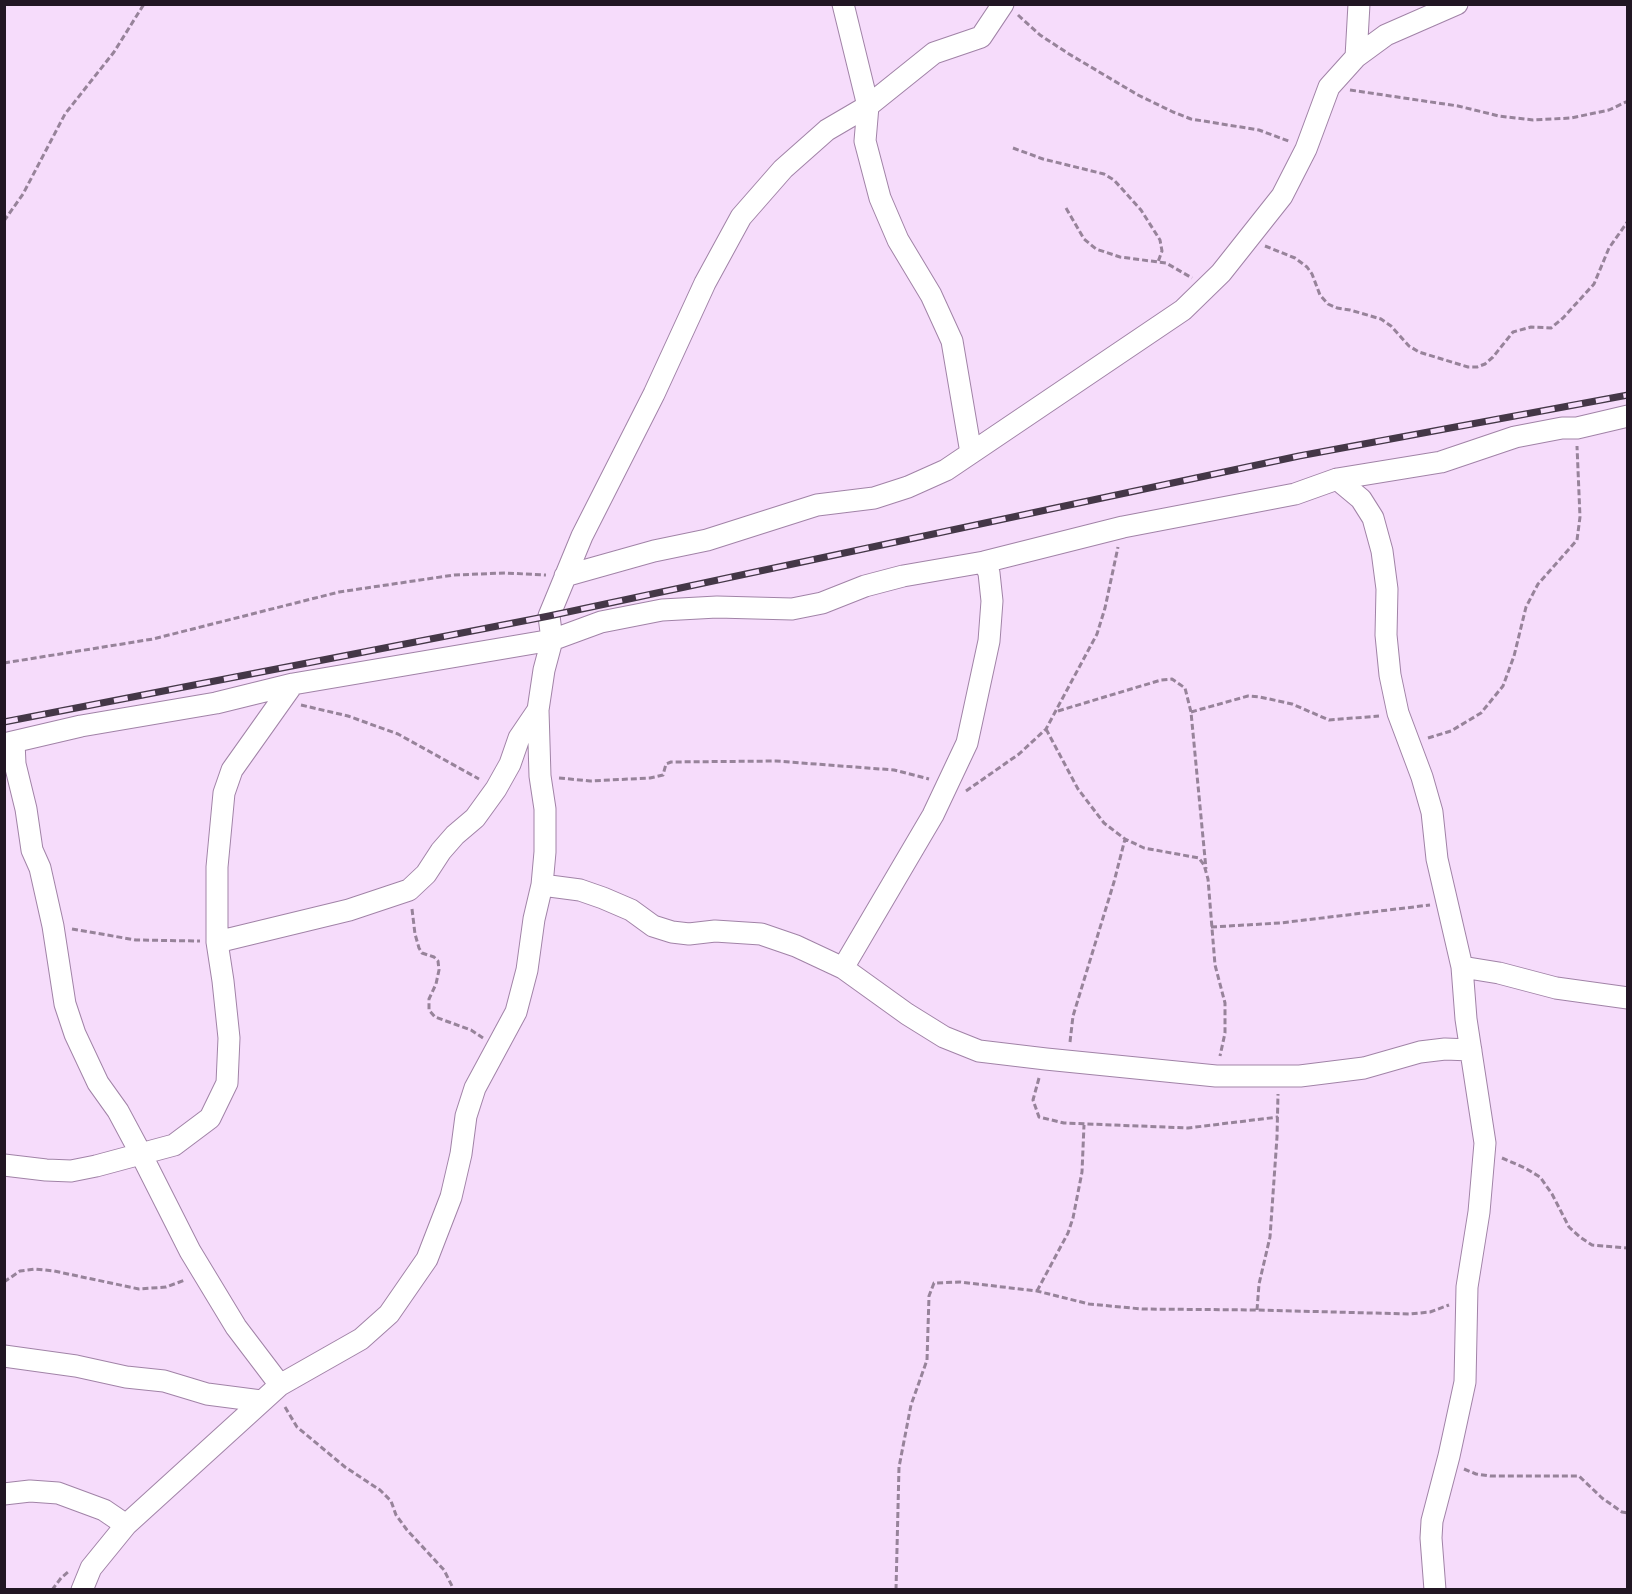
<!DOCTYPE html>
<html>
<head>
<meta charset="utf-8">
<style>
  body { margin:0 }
  #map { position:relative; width:1632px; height:1594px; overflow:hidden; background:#f6dcfb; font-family:Manrope,sans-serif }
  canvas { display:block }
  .frame { position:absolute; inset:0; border:6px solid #211623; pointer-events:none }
</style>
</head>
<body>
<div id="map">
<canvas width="1632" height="1594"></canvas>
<div class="frame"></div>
</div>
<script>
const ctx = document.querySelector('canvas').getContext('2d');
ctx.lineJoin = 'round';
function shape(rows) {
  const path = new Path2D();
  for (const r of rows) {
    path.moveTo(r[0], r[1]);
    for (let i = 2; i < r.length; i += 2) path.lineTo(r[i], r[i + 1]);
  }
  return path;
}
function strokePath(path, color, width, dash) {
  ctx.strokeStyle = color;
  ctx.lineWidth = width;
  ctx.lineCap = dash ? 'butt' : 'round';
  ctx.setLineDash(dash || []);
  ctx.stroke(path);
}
const path = shape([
  [1018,15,1040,35,1069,54,1138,95,1173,112,1191,119,1259,130,1291,142],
  [1350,90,1458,106,1499,116,1533,120,1571,118,1609,110,1628,101],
  [1013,148,1043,159,1104,174,1114,180,1141,210,1160,240,1162,251,1158,262],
  [1066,208,1084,239,1096,249,1120,257,1166,263,1192,278],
  [4,221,23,194,65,114,114,52,144,4],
  [1265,246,1295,258,1307,267,1312,274,1320,295,1328,304,1337,308,1350,310,1381,319,1391,326,1409,346,1419,352,1468,367,1477,367,1485,364,1493,357,1513,332,1531,327,1551,328,1563,318,1594,284,1609,248,1628,221],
  [4,663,153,639,339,592,454,575,505,573,546,575],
  [301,705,348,716,398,734,479,779],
  [1058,711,1161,680,1172,679,1185,688,1191,712,1206,869],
  [1191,712,1248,696,1260,697,1292,704,1329,720,1379,716],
  [1046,729,1078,789,1104,823,1125,839,1144,848,1199,858,1204,865,1208,879,1215,965,1225,1003,1225,1033,1220,1056],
  [1428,738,1451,731,1481,713,1503,686,1514,656,1526,607,1538,584,1577,540,1580,517,1577,446],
  [559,778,590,781,650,778,663,775,666,764,671,762,776,761,894,770,929,779],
  [966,791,1019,754,1046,729,1097,634,1105,608,1118,547],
  [412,909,415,934,419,948,422,953,434,957,438,961,439,970,436,984,429,999,429,1010,435,1017,471,1030,483,1038],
  [1211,927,1280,923,1430,905],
  [72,929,136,940,200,941],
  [1070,1042,1073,1016,1114,882,1125,839],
  [1039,1078,1033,1100,1039,1117,1064,1123,1188,1128,1278,1117],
  [1502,1158,1525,1168,1540,1177,1552,1194,1569,1227,1580,1237,1592,1245,1628,1248],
  [4,1282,20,1271,35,1269,54,1271,139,1289,166,1287,185,1280],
  [1037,1291,1068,1233,1073,1218,1082,1172,1084,1125],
  [1257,1310,1259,1284,1270,1237,1277,1137,1278,1094],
  [285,1407,297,1427,345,1467,380,1490,391,1501,396,1515,407,1530,444,1570,454,1590],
  [1464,1469,1476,1474,1490,1476,1579,1476,1602,1498,1622,1512,1628,1513],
  [52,1590,61,1578,68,1572],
  [896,1590,899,1467,911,1405,927,1360,929,1296,934,1283,960,1282,1037,1291,1089,1304,1142,1309,1257,1310,1409,1314,1430,1312,1449,1305]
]);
const minor = shape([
  [843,4,868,106,865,141,880,198,898,240,931,295,952,341,971,453],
  [1356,57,1359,4],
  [1337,479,1361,499,1373,518,1382,551,1387,589,1386,635,1390,675,1398,713,1422,777,1432,812,1437,859,1462,967,1466,1019,1485,1143,1479,1212,1467,1287,1465,1382,1449,1456,1432,1521,1431,1538,1435,1590],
  [565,576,654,551,707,540,817,505,874,498,908,487,946,470,1183,310,1221,273,1282,196,1306,149,1329,87,1356,57,1386,35,1457,4],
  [14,742,15,764,26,809,32,850,40,868,53,926,65,1004,75,1034,98,1083,118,1111,141,1154,190,1251,236,1327,280,1385],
  [4,744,81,726,216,703,293,684,552,640,601,622,662,610,717,607,792,609,822,603,865,586,903,576,984,562,1123,527,1295,494,1337,479,1441,462,1515,437,1562,428,1577,428,1628,416],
  [542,885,580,890,603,898,631,910,653,926,672,932,689,934,715,931,761,934,796,946,843,968,907,1014,944,1037,979,1051,1046,1059,1216,1076,1300,1076,1364,1068,1420,1052,1445,1049,1471,1050],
  [217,942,349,910,409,890,426,874,441,851,455,835,475,818,496,789,510,764,519,738,538,710],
  [1462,967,1499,973,1556,988,1628,998],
  [843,968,933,815,967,743,989,641,992,601,989,573,984,562],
  [4,1165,46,1170,71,1171,96,1166,174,1145,210,1118,227,1083,229,1038,223,981,217,942,217,867,224,793,232,770,293,684],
  [4,1356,76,1366,126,1377,164,1381,207,1394,261,1401],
  [4,1494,30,1491,58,1493,104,1510,126,1525],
  [82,1590,91,1568,126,1525,280,1385,361,1339,389,1314,427,1259,451,1197,461,1154,466,1116,475,1088,516,1012,527,970,534,919,542,885,545,852,545,809,540,776,538,710,544,670,552,640,549,616,582,536,654,394,705,283,741,217,783,169,827,130,868,106,934,53,981,37,1003,4]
]);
const rail = shape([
  [4,722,549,616,1299,456,1628,395]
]);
strokePath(minor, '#a183a7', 23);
strokePath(path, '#97839a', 3, [6, 3]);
strokePath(minor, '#fff', 21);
strokePath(rail, '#443747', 7);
strokePath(rail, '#f6dcfb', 4.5, [14]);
</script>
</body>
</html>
